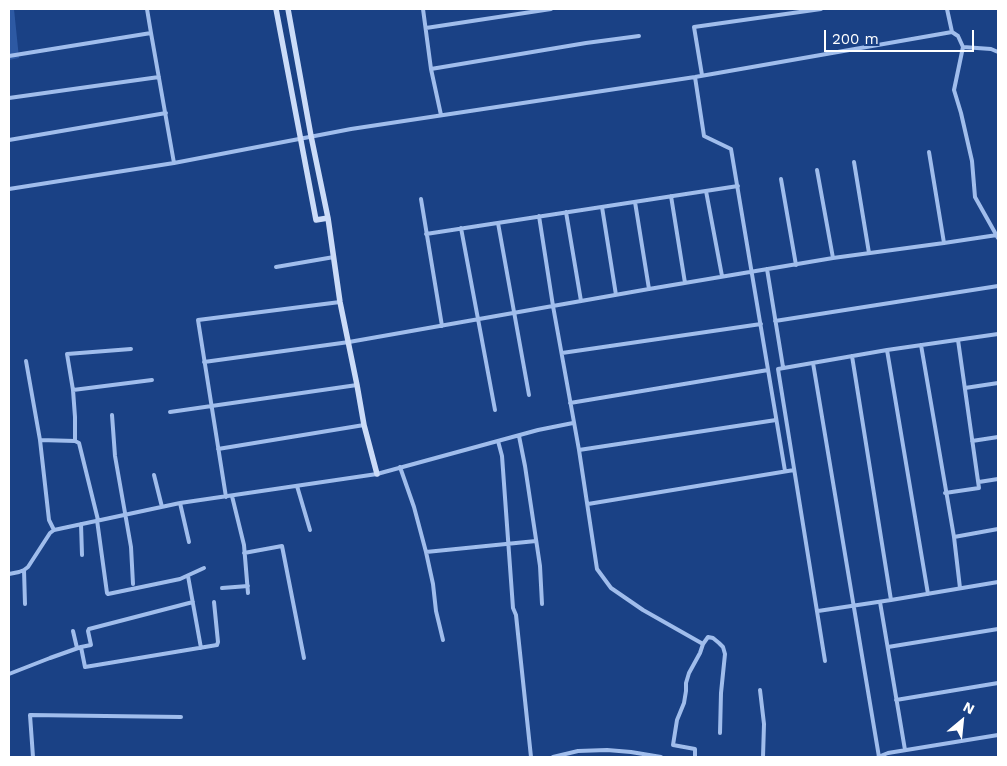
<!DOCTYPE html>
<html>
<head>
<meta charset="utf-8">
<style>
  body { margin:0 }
  #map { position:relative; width:1007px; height:766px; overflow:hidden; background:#1a4185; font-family:"Work Sans",sans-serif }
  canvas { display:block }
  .frame { position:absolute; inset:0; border:10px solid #fff; pointer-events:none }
  .north { position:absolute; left:937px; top:696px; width:50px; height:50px; -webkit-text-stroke:4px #1a4185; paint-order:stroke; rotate:28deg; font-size:14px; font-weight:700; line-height:20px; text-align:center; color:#fff }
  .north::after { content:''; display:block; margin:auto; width:18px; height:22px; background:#fff; clip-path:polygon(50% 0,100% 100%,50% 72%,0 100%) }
  .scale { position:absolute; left:824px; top:30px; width:150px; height:22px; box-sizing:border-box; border:2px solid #fff; border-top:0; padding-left:6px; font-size:15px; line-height:18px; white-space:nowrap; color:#fff; -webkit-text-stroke:4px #1a4185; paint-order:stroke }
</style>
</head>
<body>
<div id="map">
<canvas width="1007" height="766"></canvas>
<div class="frame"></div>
<div class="north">N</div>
<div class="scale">200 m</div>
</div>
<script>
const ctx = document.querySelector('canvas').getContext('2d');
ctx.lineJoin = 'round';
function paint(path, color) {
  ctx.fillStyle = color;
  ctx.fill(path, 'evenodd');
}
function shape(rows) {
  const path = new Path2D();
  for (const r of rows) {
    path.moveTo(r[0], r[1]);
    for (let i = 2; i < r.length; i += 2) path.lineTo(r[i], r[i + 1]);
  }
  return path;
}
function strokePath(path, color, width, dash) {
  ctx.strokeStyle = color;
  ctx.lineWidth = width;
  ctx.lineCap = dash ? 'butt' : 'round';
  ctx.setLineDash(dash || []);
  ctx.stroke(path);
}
const green = shape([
  [9,9,14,9,19,58,9,60]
]);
const street = shape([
  [147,9,151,33,174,163],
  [423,9,431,69,441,115],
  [947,9,952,32,958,36,963,47,954,90,961,113,972,161,975,197,998,238],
  [426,28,551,9],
  [963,47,991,49,998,52],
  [9,56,151,33],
  [431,69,586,43,639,36],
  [702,75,694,27,821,9],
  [695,77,704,136,731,149,785,471],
  [9,98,159,77],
  [9,140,166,113],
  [929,152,944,243],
  [854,162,869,253],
  [817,170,833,258],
  [781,179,796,265],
  [9,189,174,163,351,129,695,77,952,32],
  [706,191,722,276],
  [671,196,685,283],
  [421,199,442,326],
  [635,202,649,289],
  [602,207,616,295],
  [566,212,581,301],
  [539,216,553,306,579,450,597,569,611,588,643,610,703,644],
  [498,223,529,395],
  [461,228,495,410],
  [426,234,738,186],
  [276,267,334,257],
  [767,269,783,367],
  [775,321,998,286],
  [921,345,954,537,960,588],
  [887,350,928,594],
  [562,353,761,324],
  [852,356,891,600],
  [26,361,40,440,49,520,54,530],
  [204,362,349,342,649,289,833,258,944,243,997,235],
  [813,363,879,757],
  [965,388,998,383],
  [73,390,152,380],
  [570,403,768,370],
  [170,412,357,385],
  [112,415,115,456,131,547,133,584],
  [519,436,525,466,540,566,542,604],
  [40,440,75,441],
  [498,441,502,456,513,608,516,615,531,757],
  [972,441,998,437],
  [218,449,364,425],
  [579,450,776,420],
  [400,467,414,507,426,552,433,584,436,611,443,640],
  [154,475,162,507],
  [979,482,998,479],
  [297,486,310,530],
  [945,493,979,488,958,340],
  [232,496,244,545,248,593],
  [226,497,198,320,340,302],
  [180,503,189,542],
  [588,504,794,470],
  [97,520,107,593,108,594,180,579,204,568],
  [98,520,79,443,75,441,75,417,73,390,67,354,131,349],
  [81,524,82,555],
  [954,537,998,529],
  [426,552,536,541],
  [244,553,282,546,304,658],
  [24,570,25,604],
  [9,574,19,572,24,570,28,567,50,533,54,530,180,503,377,474,538,430,573,423],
  [188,576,201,648],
  [222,588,248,586],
  [880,602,905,750],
  [818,611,891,600,998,582],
  [73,631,77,648],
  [81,647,85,667,217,645,218,642,214,602],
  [888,647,998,629],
  [825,661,778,369,887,350,998,334],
  [9,674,50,658,81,647,91,645,88,631,89,629,193,602],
  [760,690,764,724,763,757],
  [896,700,998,683],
  [33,757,30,715,181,717],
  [553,757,578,751,607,750,631,752,661,757],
  [695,757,695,749,673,745,677,720,684,703,686,691,686,683,689,673,700,653,703,644,708,637,713,638,719,643,723,647,725,654,721,693,720,733],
  [878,757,888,753,998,735]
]);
const secondary = shape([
  [276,9,316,220,328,218],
  [288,9,311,136,328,218,340,302,357,385,364,425,377,474]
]);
paint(green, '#2d59a3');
strokePath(street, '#a0bdec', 4);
strokePath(secondary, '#ccdcf8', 5.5);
</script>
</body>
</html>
